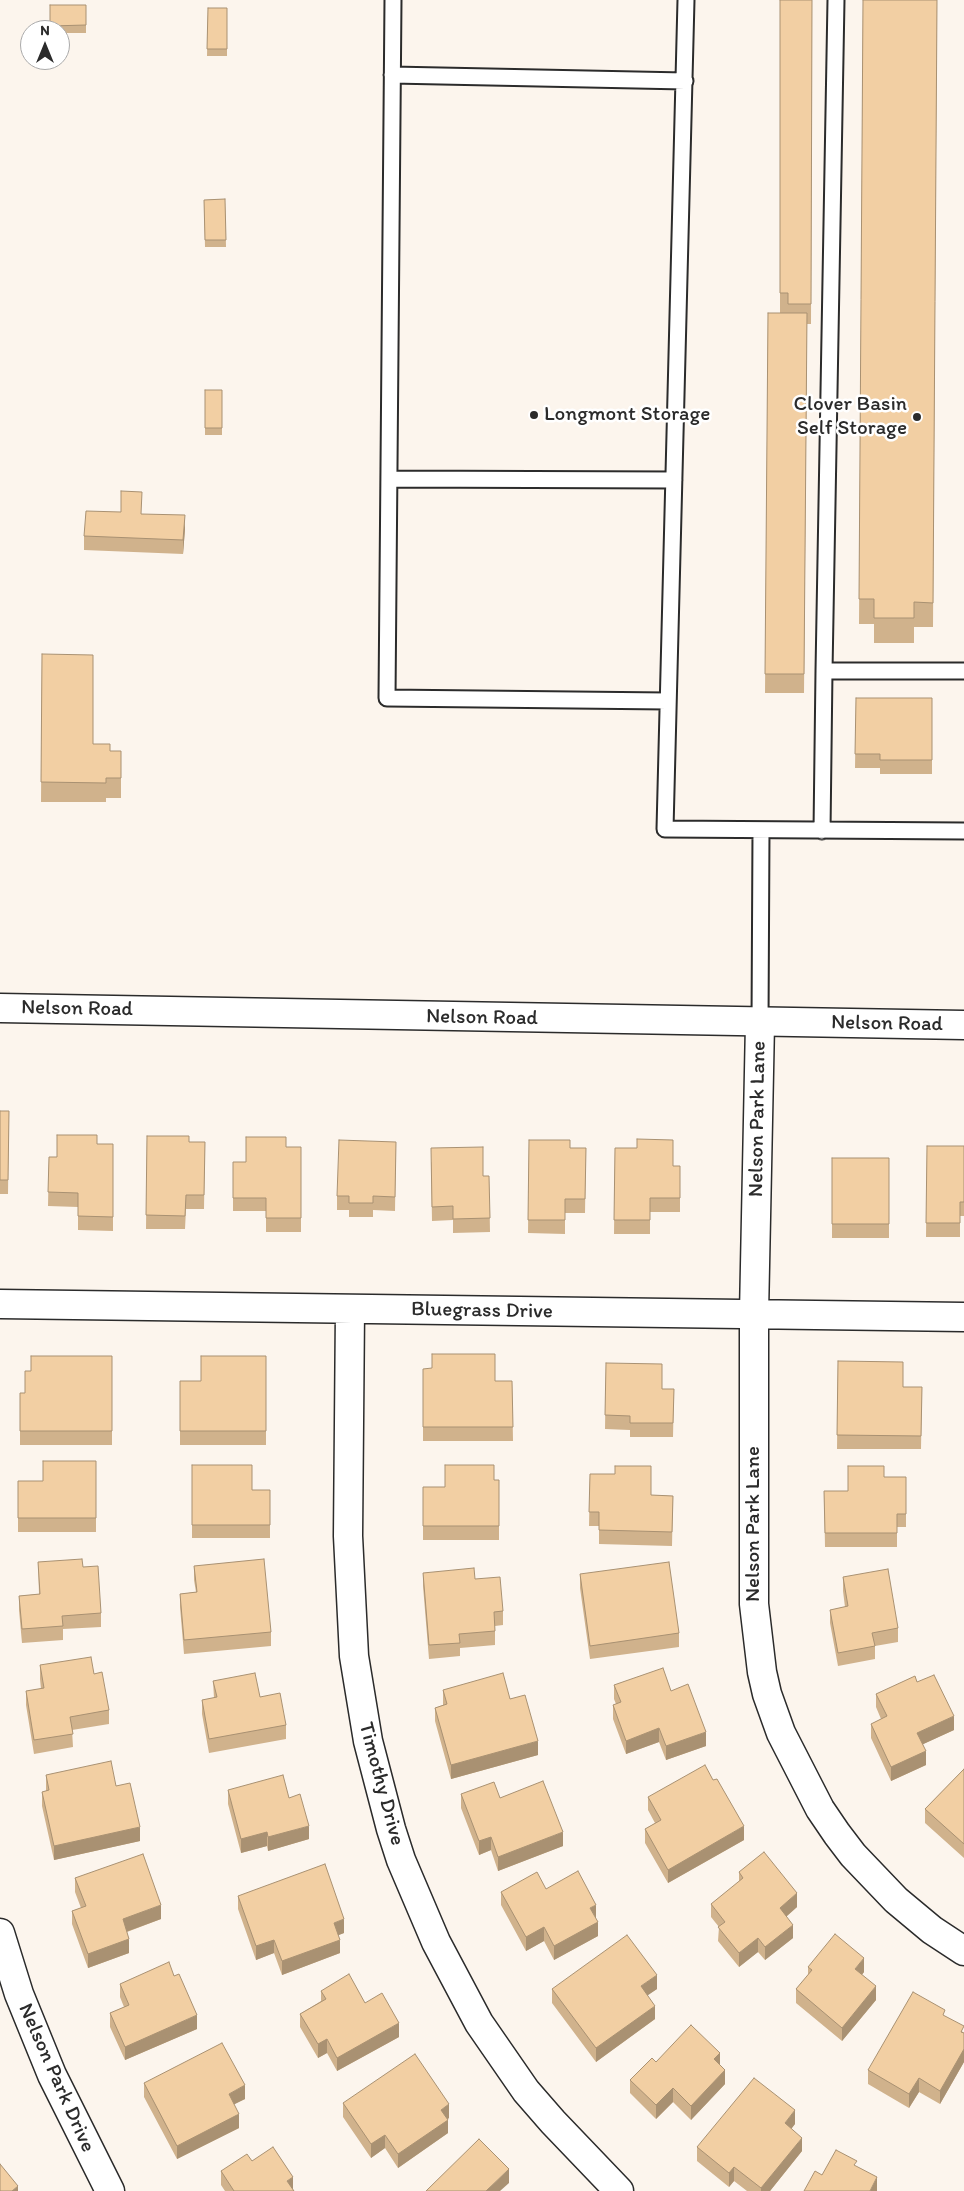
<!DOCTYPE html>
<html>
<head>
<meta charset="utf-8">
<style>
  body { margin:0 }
  #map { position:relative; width:964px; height:2191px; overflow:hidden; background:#fcf5ed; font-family:Itim,sans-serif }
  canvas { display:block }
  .north { position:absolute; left:20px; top:20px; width:50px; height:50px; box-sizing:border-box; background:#fff; border:1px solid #aaa; border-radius:50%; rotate:0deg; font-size:14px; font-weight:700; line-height:20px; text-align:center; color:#2b2b2b }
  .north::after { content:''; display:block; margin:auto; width:18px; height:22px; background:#2b2b2b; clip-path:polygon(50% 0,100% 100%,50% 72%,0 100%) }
</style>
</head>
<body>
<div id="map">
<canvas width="964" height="2191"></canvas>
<div class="north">N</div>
</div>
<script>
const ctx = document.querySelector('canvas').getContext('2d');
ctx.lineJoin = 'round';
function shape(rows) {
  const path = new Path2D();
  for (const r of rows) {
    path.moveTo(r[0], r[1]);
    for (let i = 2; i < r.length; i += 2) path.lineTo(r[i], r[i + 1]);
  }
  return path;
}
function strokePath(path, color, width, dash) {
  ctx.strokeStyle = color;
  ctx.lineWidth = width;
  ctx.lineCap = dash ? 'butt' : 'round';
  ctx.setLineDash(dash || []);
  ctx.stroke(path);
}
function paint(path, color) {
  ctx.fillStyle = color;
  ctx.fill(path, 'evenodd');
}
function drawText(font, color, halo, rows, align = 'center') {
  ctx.font = font + ' Itim,sans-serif';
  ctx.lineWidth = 5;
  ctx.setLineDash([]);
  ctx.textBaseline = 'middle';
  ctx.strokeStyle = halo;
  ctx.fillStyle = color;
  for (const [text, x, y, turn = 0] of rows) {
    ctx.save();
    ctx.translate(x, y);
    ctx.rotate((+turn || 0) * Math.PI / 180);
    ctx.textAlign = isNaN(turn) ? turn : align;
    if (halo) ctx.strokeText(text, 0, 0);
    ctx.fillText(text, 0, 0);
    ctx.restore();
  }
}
const lane = shape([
  [393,0,387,698,667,701],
  [686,0,665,829,964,831],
  [836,0,824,671,964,671],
  [392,75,685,81],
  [389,479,674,480],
  [822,831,824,671],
  [760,1023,761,831]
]);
const street = shape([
  [760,1023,754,1314,754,1604,762,1672,767,1694,781,1733,820,1809,837,1834,853,1855,896,1900,932,1930,964,1951],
  [0,1304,964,1317],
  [350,1309,348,1536,354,1656,368,1741,391,1829,401,1860,436,1942,479,2023,526,2091,553,2122,619,2191],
  [0,1933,19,1994,52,2075,110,2191]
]);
const secondary = shape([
  [0,1008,964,1025]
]);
const wall = shape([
  [780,0,812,0,811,324,807,324,804,693,765,693,768,313,780,313],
  [863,0,937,0,933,627,914,627,914,643,874,643,874,624,859,624],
  [50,5,86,5,86,33,60,33,60,30,50,30],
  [208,8,227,8,227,56,207,56],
  [225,199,226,247,205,247,204,200],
  [205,390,222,390,222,435,205,435],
  [121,512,142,514,185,529,183,554,84,550,84,536],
  [42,654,93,744,110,751,121,751,121,798,106,798,106,802,41,802],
  [856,698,932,698,932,774,880,774,880,768,855,768],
  [0,1111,9,1111,8,1194,0,1194],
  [147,1136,189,1142,205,1142,204,1209,186,1209,185,1229,146,1229],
  [529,1140,570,1148,586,1148,585,1213,565,1213,565,1234,528,1233],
  [396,1142,395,1211,373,1210,373,1217,349,1217,349,1210,337,1210,337,1196],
  [113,1144,113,1231,78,1230,78,1207,48,1206,49,1157,57,1157],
  [927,1146,964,1146,964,1216,960,1216,960,1237,926,1237],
  [286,1147,301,1147,301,1232,266,1232,266,1211,233,1211,233,1162,246,1162],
  [615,1148,673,1166,680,1166,680,1212,650,1212,650,1234,614,1234],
  [832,1158,889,1158,889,1238,832,1238],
  [431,1162,483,1176,489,1176,490,1232,453,1233,453,1220,432,1221],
  [112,1356,112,1445,20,1445,20,1393,25,1393,31,1371],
  [266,1356,266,1445,180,1445,180,1381,201,1381],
  [838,1361,903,1387,922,1387,921,1449,837,1449],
  [606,1363,662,1389,674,1389,673,1437,630,1437,630,1430,605,1429],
  [423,1369,495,1381,512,1381,513,1441,423,1441],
  [96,1461,96,1532,18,1532,18,1481,43,1481],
  [192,1465,252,1490,270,1490,270,1538,192,1538],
  [590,1474,651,1495,673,1496,672,1546,599,1544,599,1526,589,1526],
  [884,1477,906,1477,906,1527,897,1527,897,1547,825,1547,824,1491,848,1491],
  [494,1480,499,1480,499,1540,423,1540,423,1487,445,1487],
  [38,1562,83,1567,101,1613,101,1627,63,1629,63,1640,22,1643,19,1610,19,1596,39,1594],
  [194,1566,271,1632,271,1646,184,1654,180,1607,180,1594,196,1592,194,1580],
  [423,1573,475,1579,503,1611,503,1625,495,1626,495,1645,460,1648,460,1656,429,1659,423,1586],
  [580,1574,679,1633,679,1647,590,1659,580,1588],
  [843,1577,898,1628,898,1642,875,1646,875,1659,838,1666,830,1623,830,1610,845,1607,843,1591],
  [40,1665,94,1674,109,1710,109,1724,72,1730,73,1747,34,1754,26,1705,26,1691,41,1689,40,1679],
  [213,1681,260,1697,286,1725,286,1739,209,1753,202,1714,202,1700,214,1698],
  [917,1682,954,1730,923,1744,926,1765,891,1781,871,1738,871,1724,881,1719,876,1707,876,1694],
  [614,1685,671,1691,706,1746,666,1760,659,1742,626,1754,613,1719,613,1705,616,1704,614,1699],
  [443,1690,538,1755,451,1779,435,1721,435,1708,443,1705],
  [964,1769,964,1858,925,1823,925,1809],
  [46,1775,116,1786,140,1841,54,1860,42,1806,42,1792,46,1791],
  [228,1790,309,1839,268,1851,267,1846,241,1853,228,1804],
  [461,1794,500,1798,563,1846,498,1871,491,1850,479,1855,461,1808],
  [648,1797,744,1840,668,1883,645,1843,645,1829,655,1823,648,1810],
  [739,1872,797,1907,786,1917,793,1938,765,1960,758,1952,739,1967,718,1941,719,1927,711,1917,711,1904,739,1882],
  [75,1878,161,1919,127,1932,129,1953,88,1968,72,1924,72,1911,81,1908,75,1892],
  [546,1889,596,1919,598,1936,554,1960,544,1941,526,1951,501,1905,501,1892],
  [238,1896,344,1933,338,1935,340,1953,282,1975,274,1953,256,1960,238,1909],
  [808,1967,864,1972,862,1975,876,2000,842,2041,796,2003,796,1989,808,1975],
  [120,1984,197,2029,125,2060,110,2027,110,2013,124,2007,120,1997],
  [552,1989,657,1989,647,1995,655,2019,596,2062,552,2003],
  [321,1991,365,2003,399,2037,337,2071,327,2053,318,2058,300,2027,300,2014,321,2001],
  [945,2016,964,2033,964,2062,940,2104,919,2092,909,2108,868,2084,868,2070],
  [656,2062,720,2065,725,2084,691,2120,673,2102,656,2119,630,2093,630,2080],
  [144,2083,245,2099,234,2104,239,2128,177,2159,144,2097],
  [343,2103,449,2118,447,2119,448,2133,398,2168,385,2148,371,2158,343,2117],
  [795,2124,791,2129,802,2151,770,2191,747,2191,734,2181,729,2187,697,2161,697,2147],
  [252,2161,293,2190,294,2191,225,2191,221,2185,221,2171]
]);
const shadedWall = shape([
  [185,515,185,529,183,554,183,540],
  [954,1716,954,1730,917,1747,917,1733],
  [659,1728,659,1742,626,1754,626,1741],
  [706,1732,706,1746,666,1760,666,1746],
  [538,1741,538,1755,451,1779,451,1765],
  [926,1751,926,1765,891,1781,891,1767],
  [309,1826,309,1839,268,1851,268,1837],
  [744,1826,744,1840,668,1883,668,1870],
  [140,1827,140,1841,54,1860,54,1846],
  [267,1832,267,1846,241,1853,241,1839],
  [563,1832,563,1846,498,1871,498,1857],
  [491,1837,491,1850,479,1855,479,1841],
  [797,1893,797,1907,780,1922,780,1908],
  [161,1905,161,1919,123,1933,123,1919],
  [596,1905,596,1919,590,1908],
  [344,1919,344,1933,334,1937,334,1923],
  [598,1922,598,1936,554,1960,554,1946],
  [793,1925,793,1938,765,1960,765,1947],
  [544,1927,544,1941,526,1951,526,1937],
  [758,1938,758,1952,739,1967,739,1953],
  [129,1939,129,1953,88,1968,88,1954],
  [274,1940,274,1953,256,1960,256,1946],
  [340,1940,340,1953,282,1975,282,1961],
  [864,1958,864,1972,855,1983,855,1969],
  [657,1975,657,1989,641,2000,641,1986],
  [876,1986,876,2000,842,2041,842,2028],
  [655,2006,655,2019,596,2062,596,2048],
  [197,2015,197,2029,125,2060,125,2047],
  [399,2023,399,2037,337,2071,337,2058],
  [327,2039,327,2053,318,2058,318,2044],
  [964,2049,964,2062,940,2104,940,2091],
  [720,2053,720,2067,714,2059],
  [725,2070,725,2084,691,2120,691,2106],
  [919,2078,919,2092,909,2108,909,2094],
  [245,2085,245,2099,229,2107,229,2094],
  [673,2088,673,2102,656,2119,656,2105],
  [449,2104,449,2118,441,2124,441,2110],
  [795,2110,795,2124,785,2137,785,2123],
  [239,2114,239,2128,177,2159,177,2146],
  [448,2120,448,2133,398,2168,398,2154],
  [385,2135,385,2148,371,2158,371,2144],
  [802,2138,802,2151,770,2191,761,2191,761,2188],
  [734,2167,734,2181,729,2187,729,2173],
  [509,2169,509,2183,500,2191,486,2191],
  [293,2177,293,2191,287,2181],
  [877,2177,877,2191,870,2191],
  [18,2186,18,2191,12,2191]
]);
const building = shape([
  [780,0,812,0,811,304,788,304,788,293,780,293,780,0],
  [863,0,937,0,933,603,914,602,914,618,874,618,874,599,859,599,863,0],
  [50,5,86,5,86,25,50,26,50,5],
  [208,8,227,8,227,49,207,49,208,8],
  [225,199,226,240,205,240,204,200,225,199],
  [768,313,807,313,804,674,765,674,768,313],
  [205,390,222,390,222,428,205,428,205,390],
  [121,491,142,492,141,514,185,515,183,540,84,536,86,511,121,512,121,491],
  [42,654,93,655,93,744,110,744,110,751,121,751,121,778,106,778,106,783,41,782,42,654],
  [856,698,932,698,932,760,880,760,880,754,855,754,856,698],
  [0,1111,9,1111,8,1180,0,1180,0,1111],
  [57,1135,97,1135,97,1144,113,1144,113,1217,78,1216,78,1193,48,1192,49,1157,57,1157,57,1135],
  [147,1136,189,1136,189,1142,205,1142,204,1195,186,1195,185,1216,146,1215,147,1136],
  [246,1137,286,1137,286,1147,301,1147,301,1218,266,1218,266,1198,233,1198,233,1162,246,1162,246,1137],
  [637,1139,673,1140,673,1166,680,1166,680,1198,650,1198,650,1220,614,1220,615,1148,637,1148,637,1139],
  [339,1140,396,1142,395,1197,373,1196,373,1203,349,1203,349,1196,337,1196,339,1140],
  [529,1140,570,1140,570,1148,586,1148,585,1199,565,1199,565,1220,528,1220,529,1140],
  [927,1146,964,1146,964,1202,960,1202,960,1223,926,1223,927,1146],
  [483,1147,483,1176,489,1176,490,1218,453,1219,453,1206,432,1207,431,1148,483,1147],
  [832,1158,889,1158,889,1224,832,1224,832,1158],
  [432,1354,495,1354,495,1381,512,1381,513,1427,423,1427,423,1369,432,1368,432,1354],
  [31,1356,112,1356,112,1431,20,1431,20,1393,25,1393,25,1371,31,1371,31,1356],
  [201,1356,266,1356,266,1431,180,1431,180,1381,201,1381,201,1356],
  [838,1361,903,1362,903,1387,922,1387,921,1436,837,1435,838,1361],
  [606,1363,662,1364,662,1389,674,1389,673,1423,630,1423,630,1416,605,1415,606,1363],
  [43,1461,96,1461,96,1518,18,1518,18,1481,43,1481,43,1461],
  [192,1465,252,1465,252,1490,270,1490,270,1525,192,1525,192,1465],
  [445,1465,494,1465,494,1480,499,1480,499,1526,423,1526,423,1487,445,1487,445,1465],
  [615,1466,651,1466,651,1495,673,1496,672,1532,599,1530,599,1512,589,1512,590,1474,615,1474,615,1466],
  [848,1466,884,1466,884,1477,906,1477,906,1514,897,1514,897,1533,825,1533,824,1491,848,1491,848,1466],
  [82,1559,83,1567,98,1566,101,1613,62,1616,63,1626,22,1629,19,1596,40,1594,38,1562,82,1559],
  [264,1559,271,1632,184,1640,180,1594,197,1592,194,1566,264,1559],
  [669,1562,679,1633,590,1646,580,1574,669,1562],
  [474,1568,475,1579,500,1577,503,1611,494,1612,495,1631,459,1634,460,1643,429,1645,423,1573,474,1568],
  [888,1569,898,1628,872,1633,875,1646,838,1653,830,1610,848,1606,843,1577,888,1569],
  [91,1657,94,1674,102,1672,109,1710,70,1717,73,1734,34,1740,26,1691,44,1688,40,1665,91,1657],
  [663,1668,671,1691,688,1684,706,1732,666,1746,659,1728,626,1741,613,1705,621,1702,614,1685,663,1668],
  [255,1673,260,1697,280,1693,286,1725,209,1739,202,1700,217,1697,213,1681,255,1673],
  [503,1673,510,1699,525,1695,538,1741,451,1765,435,1708,447,1704,443,1690,503,1673],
  [934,1675,954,1716,917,1733,926,1751,891,1767,871,1724,887,1716,876,1694,915,1676,917,1682,934,1675],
  [111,1761,116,1786,130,1783,140,1827,54,1846,42,1792,49,1790,46,1775,111,1761],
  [705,1765,713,1780,717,1779,744,1826,668,1870,645,1829,661,1820,648,1797,705,1765],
  [964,1769,964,1844,925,1809,964,1769],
  [283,1775,289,1798,300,1794,309,1826,268,1837,267,1832,241,1839,228,1790,283,1775],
  [543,1781,563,1832,498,1857,491,1837,479,1841,461,1794,494,1782,500,1798,543,1781],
  [764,1852,797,1893,780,1908,793,1925,765,1947,758,1938,739,1953,718,1927,725,1922,711,1904,743,1878,739,1872,764,1852],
  [143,1854,161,1905,123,1919,129,1939,88,1954,72,1911,86,1906,75,1878,143,1854],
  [325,1864,344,1919,334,1923,340,1940,282,1961,274,1940,256,1946,238,1896,325,1864],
  [578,1871,596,1905,590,1908,598,1922,554,1946,544,1927,526,1937,501,1892,537,1872,546,1889,578,1871],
  [835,1934,864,1958,855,1969,876,1986,842,2028,796,1989,812,1970,808,1967,835,1934],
  [627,1935,657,1975,641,1986,655,2006,596,2048,552,1989,627,1935],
  [169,1962,174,1976,179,1974,197,2015,125,2047,110,2013,129,2005,120,1984,169,1962],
  [349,1974,365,2003,382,1993,399,2023,337,2058,327,2039,318,2044,300,2014,326,1999,321,1991,349,1974],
  [913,1992,945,2010,943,2015,964,2026,961,2032,964,2033,964,2049,940,2091,919,2078,909,2094,868,2070,913,1992],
  [691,2025,720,2053,714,2059,725,2070,691,2106,673,2088,656,2105,630,2080,652,2058,656,2062,691,2025],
  [222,2043,245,2085,229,2094,239,2114,177,2146,144,2083,222,2043],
  [415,2054,449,2104,441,2110,448,2120,398,2154,385,2135,371,2144,343,2103,415,2054],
  [754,2078,795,2110,785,2123,802,2138,761,2188,734,2167,729,2173,697,2147,754,2078],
  [479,2139,509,2169,486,2191,426,2191,479,2139],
  [273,2147,293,2177,287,2181,294,2191,234,2191,221,2171,247,2154,252,2161,273,2147],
  [836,2150,857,2161,854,2165,877,2177,870,2191,804,2191,815,2171,822,2175,836,2150],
  [0,2164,18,2186,12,2191,0,2191,0,2164]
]);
const markers = [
  [534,415,5,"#2b2b2b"],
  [917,417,5,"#2b2b2b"]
];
const poiNames = [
  ["Clover Basin",907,405],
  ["Self Storage",907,429],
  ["Longmont Storage",544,415,"left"]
];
const streetNames = [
  ["Nelson Road",77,1009,1],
  ["Nelson Road",482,1018,1],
  ["Nelson Road",887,1024,1],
  ["Nelson Park Lane",758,1119,-89],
  ["Bluegrass Drive",482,1311,1],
  ["Nelson Park Lane",754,1524,-90],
  ["Timothy Drive",381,1784,75],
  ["Nelson Park Drive",56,2078,66]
];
strokePath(lane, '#2b2b2b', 19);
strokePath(street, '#2b2b2b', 31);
strokePath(secondary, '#2b2b2b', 31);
strokePath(lane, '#fff', 15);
strokePath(street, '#fff', 28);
strokePath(secondary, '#fff', 28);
paint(wall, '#d0b28c');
paint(shadedWall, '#a99172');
paint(building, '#f2cfa3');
strokePath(building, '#a99172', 1);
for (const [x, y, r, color] of markers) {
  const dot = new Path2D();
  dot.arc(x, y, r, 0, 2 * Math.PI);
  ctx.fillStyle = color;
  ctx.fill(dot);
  strokePath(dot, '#fff', 2);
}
drawText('21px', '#2b2b2b', '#fff', poiNames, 'right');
drawText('21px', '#2b2b2b', '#fff', streetNames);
</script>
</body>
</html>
